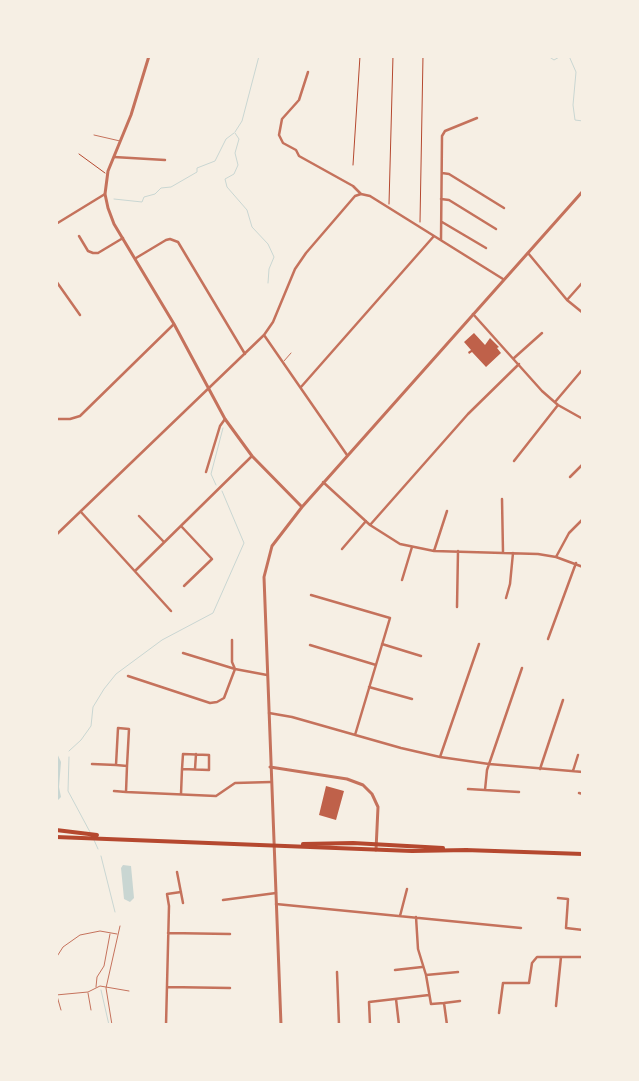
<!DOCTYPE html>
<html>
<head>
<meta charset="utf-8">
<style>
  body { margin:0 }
  #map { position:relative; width:639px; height:1081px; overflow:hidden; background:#f6efe4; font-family:"Noto Sans",sans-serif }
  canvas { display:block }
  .frame { position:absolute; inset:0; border:58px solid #f6efe4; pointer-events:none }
</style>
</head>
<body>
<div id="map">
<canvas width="639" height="1081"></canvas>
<div class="frame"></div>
</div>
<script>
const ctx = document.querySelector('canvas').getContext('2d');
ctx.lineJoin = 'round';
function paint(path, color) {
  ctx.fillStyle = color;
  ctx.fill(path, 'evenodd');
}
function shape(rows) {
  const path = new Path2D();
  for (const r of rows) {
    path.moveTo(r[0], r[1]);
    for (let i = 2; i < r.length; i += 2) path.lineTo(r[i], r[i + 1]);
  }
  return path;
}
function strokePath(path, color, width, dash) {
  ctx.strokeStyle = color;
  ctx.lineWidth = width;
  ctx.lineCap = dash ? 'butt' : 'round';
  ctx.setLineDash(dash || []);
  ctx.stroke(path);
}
const water = shape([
  [56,751,61,762,59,787,61,797,58,800],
  [123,865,131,866,134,898,130,902,124,899,121,868]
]);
const stream = shape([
  [548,56,554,60,561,56],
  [569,56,576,72,573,105,575,120,583,121],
  [235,132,242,121,259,56],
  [235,133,239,139,235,153,238,165,234,174,225,179,227,187,247,210,252,227,268,244,274,257,269,269,268,283],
  [114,199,142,202,144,197,155,194,161,188,171,187,197,172,197,168,215,161,226,139,234,133],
  [216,485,211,474,223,428],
  [69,751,81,740,91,726,93,707,104,689,116,674,162,640,213,613,244,543,222,491],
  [69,757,68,791,90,832],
  [94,840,98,849],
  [101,856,115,912],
  [101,990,109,1025]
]);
const building = shape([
  [474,333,485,345,490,338,499,347,497,348,501,353,486,367,472,352,469,354,468,352,471,350,464,342],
  [326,786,344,791,336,820,319,815]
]);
const path = shape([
  [79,154,105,173],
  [353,165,360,56],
  [389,204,393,56],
  [420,222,423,56]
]);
const service = shape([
  [56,127,57,127],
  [94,135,120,141],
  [284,361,291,353],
  [56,958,63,947,80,935,100,931,117,934],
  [96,987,97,977,104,966,110,934],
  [88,993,91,1010],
  [56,995,88,992,100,986,129,991],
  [57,996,61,1010],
  [112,1025,106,988,120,926]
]);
const minor = shape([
  [308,72,299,100,282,119,279,135,283,143,296,150,299,156,353,186,361,194,370,196,503,279],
  [114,157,165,160],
  [442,173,449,174,504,208],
  [441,199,449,200,496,229],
  [442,222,486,248],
  [56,224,105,194],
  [79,236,88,251,93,253,98,253,123,238],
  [441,240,442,136,445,131,477,118],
  [528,253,567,300,583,313],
  [136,258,166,240,170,239,178,242,245,354],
  [56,281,80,315],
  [567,300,583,282],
  [473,314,542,391,558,405,583,419],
  [264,335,347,455],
  [514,358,542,333],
  [301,387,434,236],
  [555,402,583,369],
  [56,419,70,419,80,416,174,324],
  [514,461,558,405],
  [206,472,220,426,225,419],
  [570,477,583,464],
  [323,482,370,525,400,544,434,551,538,554,556,557,583,567],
  [502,499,503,552],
  [81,512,171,611],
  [139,516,164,542],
  [370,525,468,414,519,364],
  [181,526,212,559,184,586],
  [56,535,264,335,273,322,295,269,306,253,355,196,361,194],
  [342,549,366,521],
  [434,551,447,511],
  [556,557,569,533,583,519],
  [135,571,252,456],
  [402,580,412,547],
  [311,595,390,618,355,735],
  [506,598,510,584,513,553],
  [457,607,458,551],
  [548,639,576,563],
  [382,644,421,656],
  [310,645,376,665],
  [183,653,235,669,267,675],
  [128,676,210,703,217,702,224,698,235,669,232,662,232,640],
  [369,687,412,699],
  [269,713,292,717,401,748,440,757,489,764,583,772],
  [440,757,479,644],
  [92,764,116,765],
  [127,766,129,729,118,728,116,765,127,766,126,792,216,796,235,783,271,782],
  [195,769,196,754],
  [540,769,563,700],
  [573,771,578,755],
  [468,789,519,792],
  [485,790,487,770,522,668],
  [114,791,126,792],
  [579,793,583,794],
  [181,794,182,769,183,754,209,755,209,770,182,769],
  [177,872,183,903],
  [558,898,568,899,566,928,583,930],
  [223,900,276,893],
  [276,904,521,928],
  [400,916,407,889],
  [416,917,418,949,426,975,431,1004,444,1003,447,1025],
  [168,933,230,934],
  [395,970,422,967],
  [337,972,339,1025],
  [426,975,458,972],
  [167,987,230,988],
  [396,999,399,1025],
  [444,1003,460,1001],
  [556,1006,561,957],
  [499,1013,503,983,529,983,532,963,537,957,583,957],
  [166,1025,169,906,167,894,181,892],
  [370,1025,369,1002,429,995]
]);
const tertiary = shape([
  [149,56,131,115,108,171,105,194,108,208,114,224,174,324,225,419,252,456,302,507],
  [270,767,347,779,363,785,372,794,378,807,376,850],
  [281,1025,264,577,272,546,302,507,583,191]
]);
const secondary = shape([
  [56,830,97,835],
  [56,837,412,851,467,850],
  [303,844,353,843,443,848],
  [465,850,583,854]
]);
paint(water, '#c9d6d2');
strokePath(stream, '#c9d6d2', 1);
paint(building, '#bf614a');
strokePath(path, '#b5482f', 1);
strokePath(service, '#c5725c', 1);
strokePath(minor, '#c5725c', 2.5);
strokePath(tertiary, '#c5725c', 3);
strokePath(secondary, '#b5482f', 4);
</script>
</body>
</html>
